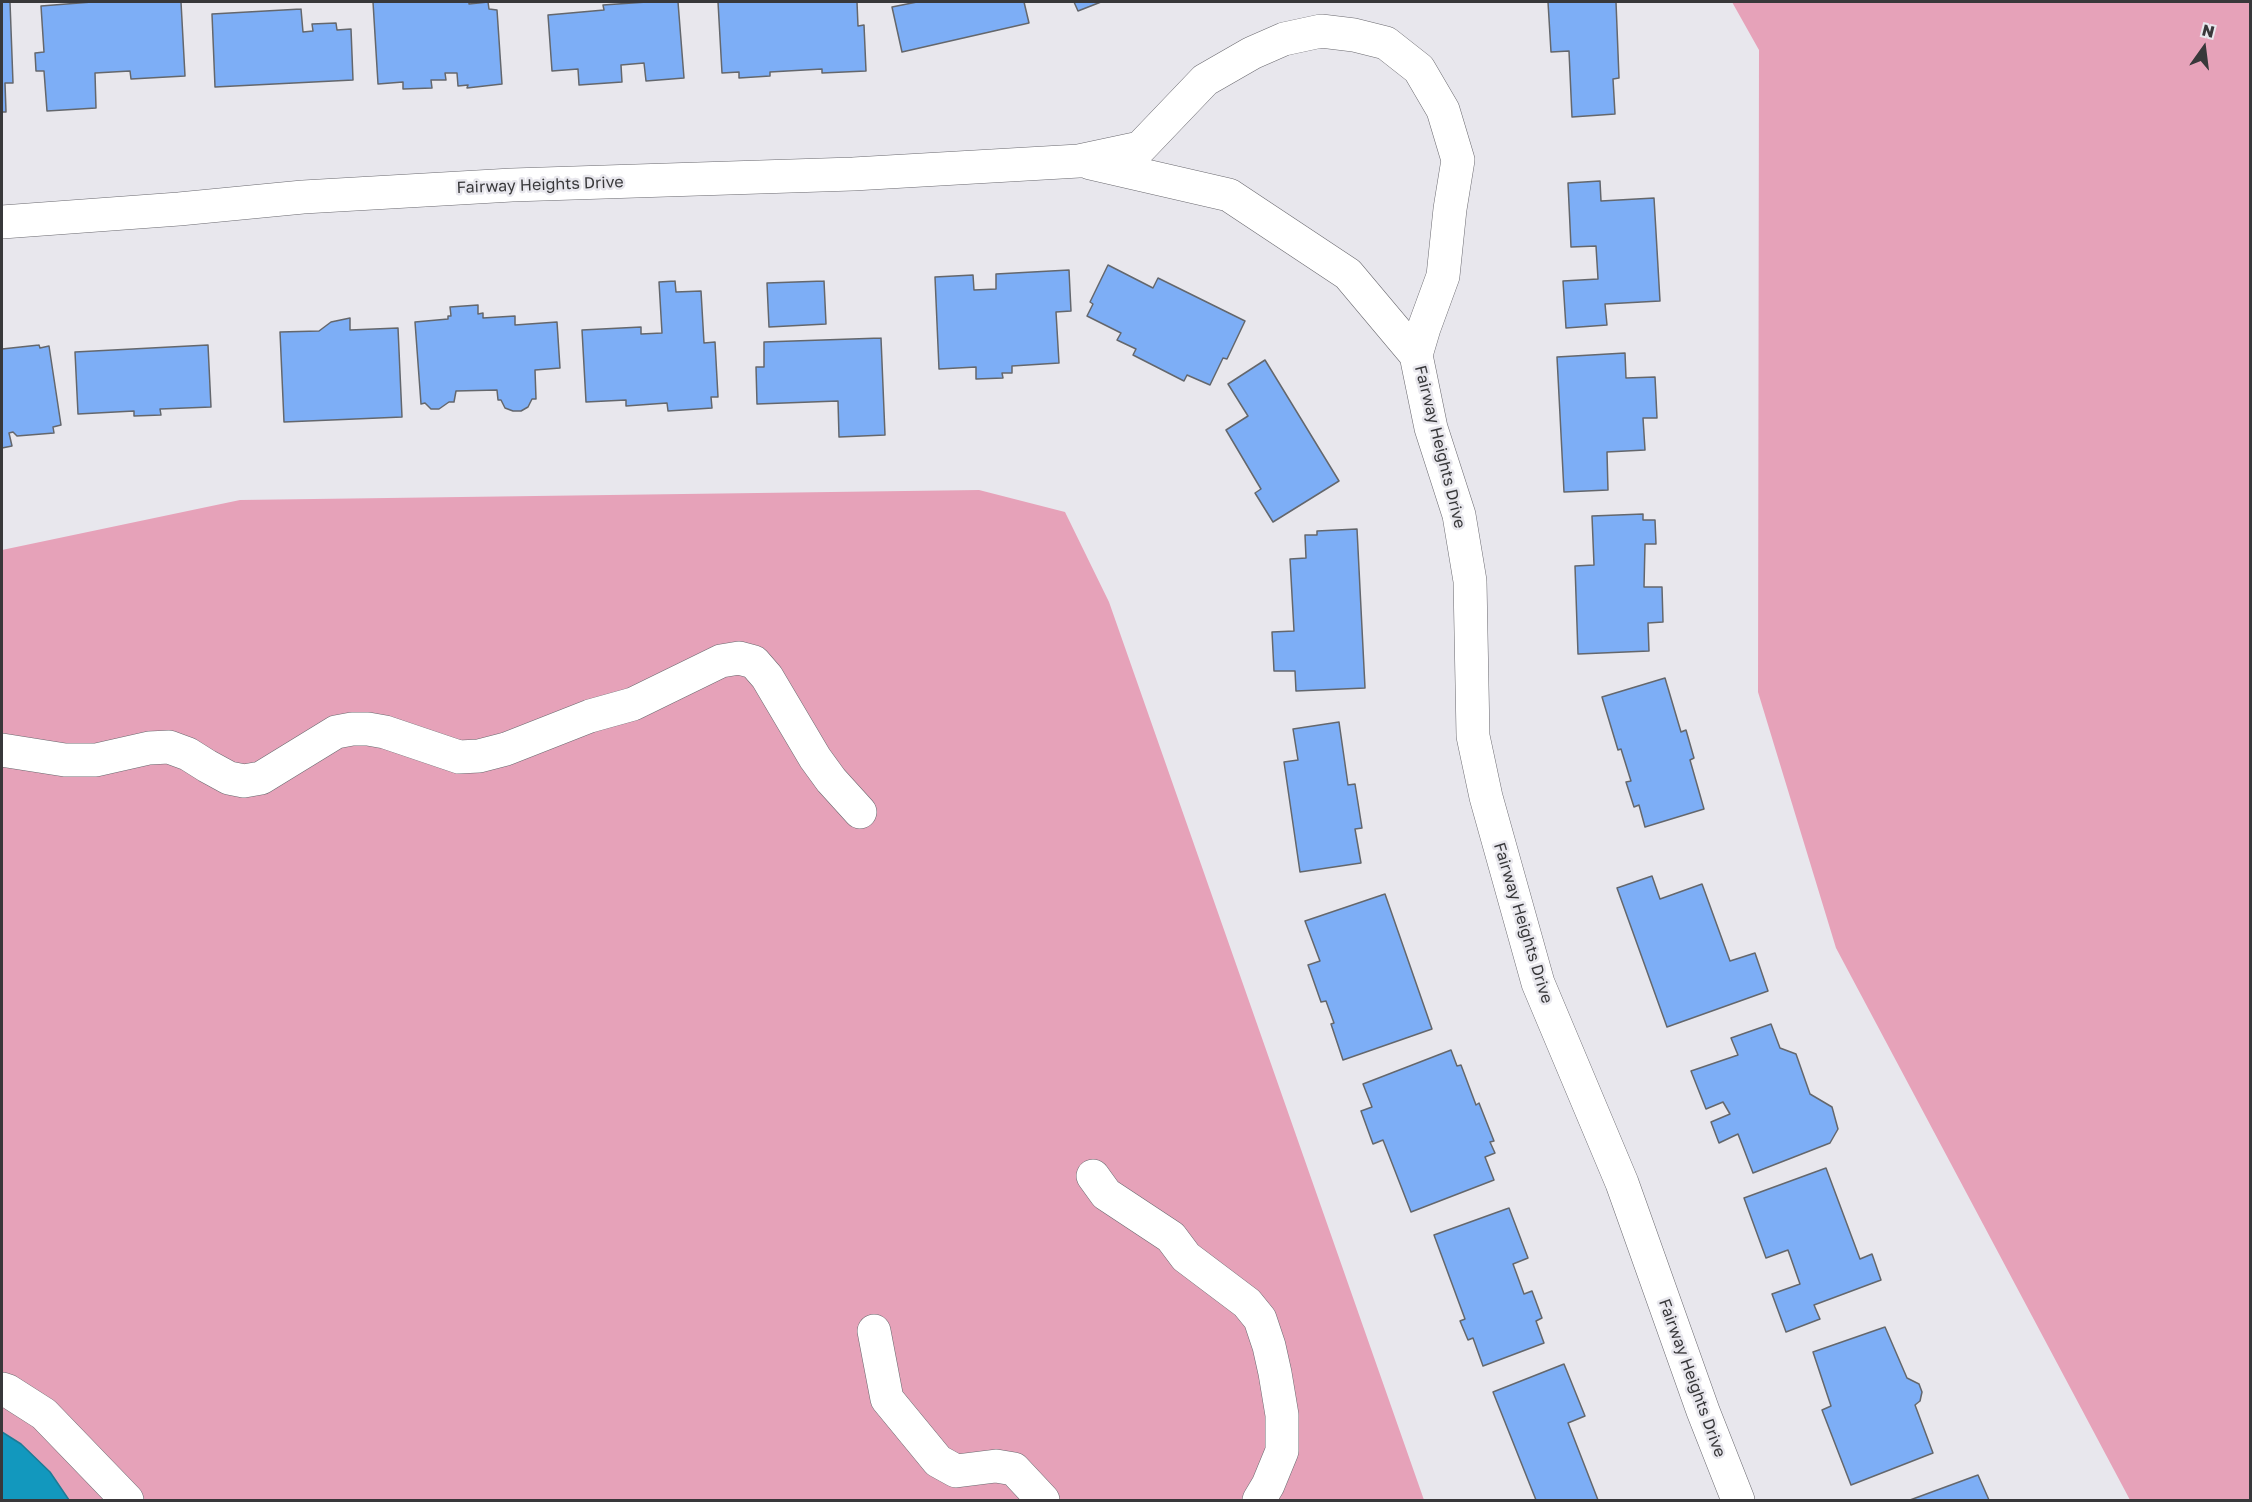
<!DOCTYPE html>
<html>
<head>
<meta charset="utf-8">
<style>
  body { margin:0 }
  #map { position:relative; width:2252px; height:1502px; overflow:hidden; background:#e8e7ed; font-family:"Golos Text",sans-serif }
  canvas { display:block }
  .frame { position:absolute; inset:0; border:3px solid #38383a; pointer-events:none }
  .north { position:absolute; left:2174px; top:18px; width:60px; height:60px; -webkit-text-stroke:4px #e8e7ed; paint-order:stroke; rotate:14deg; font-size:16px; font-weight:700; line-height:24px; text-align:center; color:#38383a }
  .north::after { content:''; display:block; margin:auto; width:21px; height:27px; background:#38383a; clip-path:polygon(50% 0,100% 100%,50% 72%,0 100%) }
</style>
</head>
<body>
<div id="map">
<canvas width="2252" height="1502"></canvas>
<div class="frame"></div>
<div class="north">N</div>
</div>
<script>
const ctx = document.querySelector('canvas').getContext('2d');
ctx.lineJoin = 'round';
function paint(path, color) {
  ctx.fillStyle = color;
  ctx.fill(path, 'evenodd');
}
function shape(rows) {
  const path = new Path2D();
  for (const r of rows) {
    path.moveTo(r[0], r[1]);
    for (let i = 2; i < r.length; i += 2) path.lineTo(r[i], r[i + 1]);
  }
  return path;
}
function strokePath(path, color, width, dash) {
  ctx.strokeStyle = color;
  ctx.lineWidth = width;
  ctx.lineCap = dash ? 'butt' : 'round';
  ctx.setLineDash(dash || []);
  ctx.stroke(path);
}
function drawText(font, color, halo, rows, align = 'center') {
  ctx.font = font + ' "Golos Text",sans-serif';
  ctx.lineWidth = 5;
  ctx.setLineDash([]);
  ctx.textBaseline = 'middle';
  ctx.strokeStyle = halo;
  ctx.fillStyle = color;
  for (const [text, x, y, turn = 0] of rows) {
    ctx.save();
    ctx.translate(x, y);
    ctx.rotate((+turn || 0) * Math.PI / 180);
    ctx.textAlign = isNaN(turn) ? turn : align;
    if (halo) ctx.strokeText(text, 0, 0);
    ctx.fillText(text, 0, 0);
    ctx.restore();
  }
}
const green = shape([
  [1732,2,2250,2,2250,1500,2130,1500,1836,948,1758,692,1759,50],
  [979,490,1065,512,1109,602,1424,1500,2,1500,2,550,240,500]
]);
const water = shape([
  [2,1432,21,1444,50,1472,69,1500,2,1500,2,1432]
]);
const building = shape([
  [2,2,10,2,13,83,5,83,6,112,2,112,2,2],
  [92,2,181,2,185,76,131,79,130,71,95,73,96,108,47,111,44,71,36,71,35,53,44,52,41,6,92,2],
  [373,2,469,2,469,4,488,2,489,9,497,10,502,84,467,88,468,85,458,86,457,73,445,73,446,80,431,80,432,88,403,89,403,82,378,84,373,2],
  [647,2,678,2,684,78,646,81,644,63,621,65,622,82,579,85,578,69,552,71,548,15,604,10,603,5,647,2],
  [718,2,857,2,858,26,864,25,866,71,822,73,822,69,770,72,770,76,739,78,739,72,722,73,718,2],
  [917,2,1024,2,1029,23,902,52,892,7,917,2],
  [1074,2,1101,2,1078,11,1074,2],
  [1548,2,1616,2,1619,78,1613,79,1615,114,1572,117,1569,51,1551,52,1548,2],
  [301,9,303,32,313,31,312,24,336,23,337,30,351,29,353,80,215,87,212,14,301,9],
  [1600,181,1601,201,1654,198,1660,301,1605,304,1607,325,1566,328,1563,281,1598,279,1596,246,1571,247,1568,183,1600,181],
  [1108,265,1153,288,1158,278,1245,321,1227,359,1223,358,1210,385,1187,375,1184,381,1133,355,1136,349,1117,340,1121,333,1087,316,1093,304,1090,302,1108,265],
  [1069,270,1071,311,1056,312,1059,363,1012,366,1012,373,1002,373,1003,378,976,379,976,367,939,369,935,277,973,275,974,290,996,289,996,274,1069,270],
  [675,281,676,292,701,291,704,343,715,342,718,397,711,397,712,408,668,411,667,403,626,406,626,400,586,402,582,330,641,327,641,334,662,333,659,282,675,281],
  [824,281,826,324,769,327,767,283,824,281],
  [478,305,478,314,483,313,483,318,515,316,515,325,557,322,560,368,535,370,536,399,532,399,528,407,521,411,513,411,505,408,501,400,498,400,497,390,456,391,454,402,449,402,439,409,431,409,425,403,421,404,415,322,448,319,448,316,451,316,450,307,478,305],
  [350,318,350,330,398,328,402,417,284,422,280,332,319,331,331,322,350,318],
  [881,338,885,435,839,437,838,401,757,404,756,367,764,367,764,342,881,338],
  [39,345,40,348,49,346,61,425,53,427,54,433,17,436,13,432,9,433,12,446,2,448,2,349,39,345],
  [208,345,211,407,160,409,161,415,134,416,134,411,78,414,75,352,208,345],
  [1625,353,1626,378,1655,377,1657,418,1643,418,1645,450,1607,452,1608,490,1564,492,1557,357,1625,353],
  [1265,360,1339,481,1273,522,1255,493,1261,489,1226,430,1248,416,1228,384,1265,360],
  [1643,514,1643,520,1655,520,1656,544,1645,544,1644,587,1662,587,1663,622,1648,623,1649,651,1578,654,1575,566,1594,565,1592,516,1643,514],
  [1357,529,1365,688,1296,691,1295,671,1274,671,1272,632,1294,631,1290,559,1306,558,1305,535,1317,535,1317,531,1357,529],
  [1665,678,1681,732,1686,730,1694,758,1690,760,1704,809,1645,827,1639,805,1634,807,1626,782,1631,781,1621,749,1618,750,1602,697,1665,678],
  [1339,722,1348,785,1355,784,1362,828,1355,829,1361,863,1300,872,1284,762,1298,760,1293,729,1339,722],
  [1652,876,1660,899,1702,884,1730,961,1755,953,1768,991,1667,1027,1617,888,1652,876],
  [1385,894,1432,1029,1343,1060,1331,1024,1334,1023,1326,1001,1321,1002,1308,965,1320,961,1305,921,1385,894],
  [1771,1024,1780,1048,1796,1054,1810,1094,1832,1107,1838,1129,1830,1143,1753,1173,1738,1134,1719,1143,1711,1122,1730,1114,1723,1102,1706,1109,1691,1071,1738,1055,1731,1038,1771,1024],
  [1451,1050,1457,1066,1461,1065,1476,1105,1479,1103,1494,1141,1490,1142,1495,1153,1485,1157,1494,1180,1411,1212,1383,1140,1373,1144,1361,1111,1372,1107,1363,1084,1451,1050],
  [1826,1168,1860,1259,1872,1254,1881,1280,1814,1305,1820,1319,1786,1332,1772,1294,1800,1284,1788,1250,1766,1258,1744,1198,1826,1168],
  [1509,1208,1528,1258,1513,1264,1524,1294,1532,1291,1542,1318,1536,1321,1544,1343,1483,1366,1473,1338,1468,1340,1460,1321,1465,1319,1434,1235,1509,1208],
  [1885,1327,1907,1378,1919,1384,1922,1392,1920,1401,1915,1405,1933,1453,1851,1485,1822,1410,1831,1406,1813,1352,1885,1327],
  [1564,1364,1585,1416,1568,1423,1598,1500,1536,1500,1493,1392,1564,1364],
  [1978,1475,1989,1500,1910,1500,1978,1475]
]);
const minor = shape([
  [1090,163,1229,195,1348,274,1416,355],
  [2,222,179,209,303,197,512,185,853,174,1079,161,1140,148,1205,80,1252,53,1284,39,1321,31,1354,35,1386,43,1419,69,1443,110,1458,160,1450,209,1443,276,1424,328,1416,355,1431,428,1459,515,1470,581,1473,736,1486,797,1538,983,1622,1183,1703,1411,1738,1500],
  [2,750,65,760,96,760,149,748,169,747,188,754,207,766,229,778,244,781,261,778,336,732,352,729,368,729,385,732,459,757,479,756,506,749,590,716,633,704,721,661,739,658,754,662,767,677,815,758,831,780,860,812],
  [1093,1176,1106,1194,1171,1237,1186,1257,1247,1303,1260,1319,1269,1346,1275,1373,1282,1415,1282,1451,1268,1485,1259,1500],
  [874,1331,887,1399,938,1461,956,1471,996,1466,1014,1469,1043,1500],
  [2,1389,8,1391,44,1414,127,1500]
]);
const streetNames = [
  ["Fairway Heights Drive",540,185,-2],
  ["Fairway Heights Drive",1440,447,76],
  ["Fairway Heights Drive",1523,923,73],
  ["Fairway Heights Drive",1692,1378,70]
];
paint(green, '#e6a2b9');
paint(water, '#1298be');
strokePath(water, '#1d7b96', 1.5);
paint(building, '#7daef6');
strokePath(building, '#64676c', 1.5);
strokePath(minor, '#6a696f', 34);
strokePath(minor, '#fff', 33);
drawText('16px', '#38383a', '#e8e7ed', streetNames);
</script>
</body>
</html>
